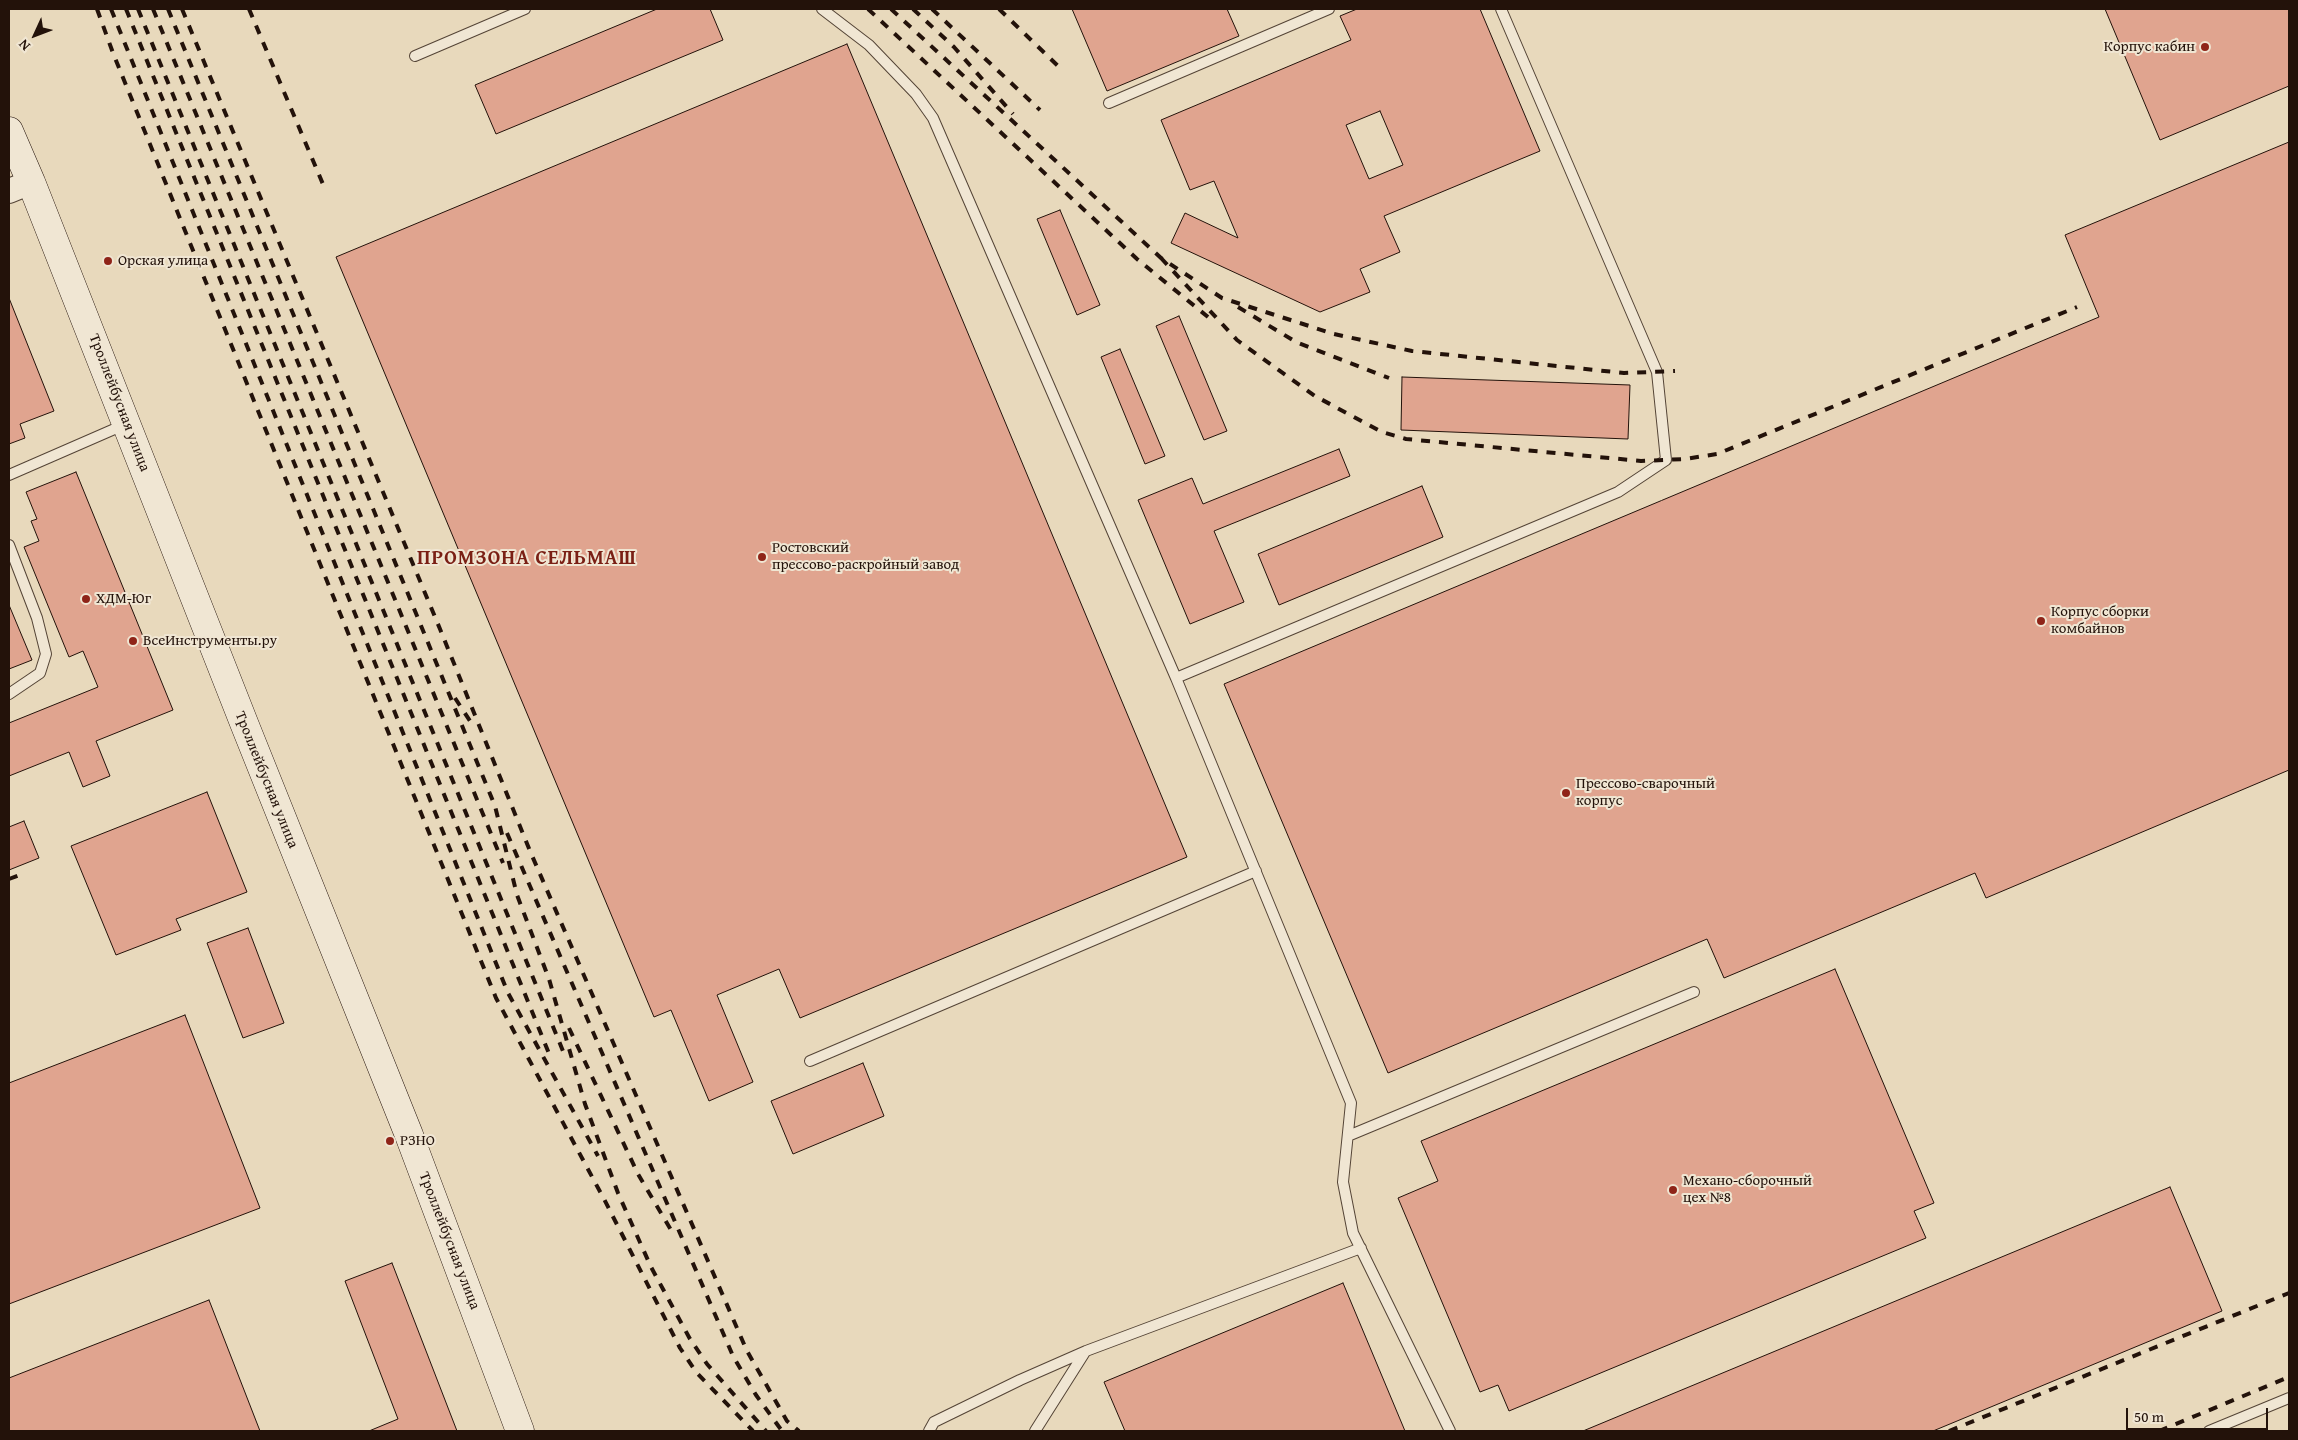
<!DOCTYPE html>
<html>
<head>
<meta charset="utf-8">
<style>
  body { margin:0 }
  #map { position:relative; width:2298px; height:1440px; overflow:hidden; background:#e8d9bc; font-family:"Gentium Book Plus",serif }
  canvas { display:block }
  .frame { position:absolute; inset:0; border:10px solid #23120a; pointer-events:none }
  .north { position:absolute; left:10px; top:10px; width:50px; height:50px; -webkit-text-stroke:4px #f0e6d3; paint-order:stroke; rotate:227deg; font-size:14px; font-weight:700; line-height:20px; text-align:center; color:#23120a }
  .north::after { content:''; display:block; margin:auto; width:18px; height:22px; background:#23120a; clip-path:polygon(50% 0,100% 100%,50% 72%,0 100%) }
  .scale { position:absolute; left:2126px; top:1408px; width:142px; height:22px; box-sizing:border-box; border:2px solid #23120a; border-top:0; padding-left:6px; font-size:15px; line-height:18px; white-space:nowrap; color:#23120a; -webkit-text-stroke:4px #f0e6d3; paint-order:stroke }
</style>
</head>
<body>
<div id="map">
<canvas width="2298" height="1440"></canvas>
<div class="frame"></div>
<div class="north">N</div>
<div class="scale">50 m</div>
</div>
<script>
const ctx = document.querySelector('canvas').getContext('2d');
ctx.lineJoin = 'round';
function paint(path, color) {
  ctx.fillStyle = color;
  ctx.fill(path, 'evenodd');
}
function shape(rows) {
  const path = new Path2D();
  for (const r of rows) {
    path.moveTo(r[0], r[1]);
    for (let i = 2; i < r.length; i += 2) path.lineTo(r[i], r[i + 1]);
  }
  return path;
}
function strokePath(path, color, width, dash) {
  ctx.strokeStyle = color;
  ctx.lineWidth = width;
  ctx.lineCap = dash ? 'butt' : 'round';
  ctx.setLineDash(dash || []);
  ctx.stroke(path);
}
function drawText(font, color, halo, rows, align = 'center') {
  ctx.font = font + ' "Gentium Book Plus",serif';
  ctx.lineWidth = 4;
  ctx.setLineDash([]);
  ctx.textBaseline = 'middle';
  ctx.strokeStyle = halo;
  ctx.fillStyle = color;
  for (const [text, x, y, turn = 0] of rows) {
    ctx.save();
    ctx.translate(x, y);
    ctx.rotate((+turn || 0) * Math.PI / 180);
    ctx.textAlign = isNaN(turn) ? turn : align;
    if (halo) ctx.strokeText(text, 0, 0);
    ctx.fillText(text, 0, 0);
    ctx.restore();
  }
}
const building = shape([
  [657,9,710,9,723,40,496,134,475,85,657,9],
  [1072,9,1227,9,1239,36,1107,91,1072,9],
  [1357,9,1480,9,1540,151,1384,216,1400,252,1360,269,1370,292,1320,312,1171,243,1185,213,1238,238,1214,181,1190,190,1161,120,1351,40,1340,16,1357,9],
  [1380,111,1403,165,1369,179,1346,125,1380,111],
  [2105,9,2289,9,2289,86,2160,140,2105,9],
  [847,44,1187,857,800,1018,779,969,717,995,753,1082,709,1101,671,1010,654,1017,336,257,847,44],
  [2289,142,2289,770,1986,898,1975,873,1724,978,1707,939,1388,1073,1224,684,2099,317,2065,235,2289,142],
  [1060,210,1100,305,1077,315,1037,219,1060,210],
  [9,298,54,411,20,424,25,438,9,444,9,298],
  [1179,316,1227,431,1204,440,1156,326,1179,316],
  [1120,349,1165,456,1145,464,1101,357,1120,349],
  [1402,377,1630,385,1628,439,1401,430,1402,377],
  [1339,449,1350,476,1214,531,1244,602,1190,624,1138,500,1192,478,1203,504,1339,449],
  [76,472,173,710,96,741,110,776,83,787,69,752,9,776,9,723,98,687,83,651,69,657,24,547,39,541,31,521,37,519,26,492,76,472],
  [1422,486,1443,537,1279,605,1258,554,1422,486],
  [9,605,32,660,9,669,9,605],
  [207,792,247,892,176,919,181,930,116,955,71,846,207,792],
  [24,821,39,858,9,870,9,827,24,821],
  [248,928,284,1023,243,1038,207,943,248,928],
  [1835,969,1934,1203,1914,1211,1926,1238,1509,1411,1498,1385,1480,1392,1398,1198,1438,1181,1421,1141,1835,969],
  [185,1015,260,1208,9,1304,9,1083,185,1015],
  [863,1063,884,1116,793,1154,771,1101,863,1063],
  [2170,1187,2222,1311,1933,1431,1583,1431,2170,1187],
  [392,1263,457,1431,369,1431,398,1419,345,1281,392,1263],
  [1343,1283,1405,1431,1125,1431,1104,1382,1343,1283],
  [209,1300,260,1431,9,1431,9,1378,209,1300]
]);
const service = shape([
  [822,9,869,45,916,94,933,118,1176,678],
  [415,56,525,9],
  [1109,103,1329,9],
  [9,475,126,424],
  [9,545,37,618,46,654,40,673,9,694],
  [810,1061,1256,871],
  [1348,1136,1694,992],
  [929,1431,934,1422,1020,1380,1086,1351,1361,1248],
  [1035,1431,1085,1352],
  [1450,1431,1353,1233,1343,1182,1351,1103,1176,678,1618,492,1666,460,1657,372,1501,9],
  [2209,1431,2289,1398]
]);
const tertiary = shape([
  [9,191,31,182]
]);
const secondary = shape([
  [9,131,31,182,244,723,409,1135,520,1431]
]);
const rail = shape([
  [97,9,113,53,496,998,604,1199,680,1348,696,1372,753,1431],
  [111,9,508,993,598,1156],
  [126,9,550,1056],
  [138,9,565,1056],
  [153,9,503,863],
  [168,9,495,806,517,895,549,979,585,1104,618,1193,651,1267,690,1339,707,1364,766,1431],
  [182,9,440,629,530,851,747,1351,787,1421,799,1431],
  [249,9,325,189],
  [868,9,1137,259,1208,317],
  [891,9,1161,258,1222,298,1334,334,1412,351,1624,373,1675,371],
  [913,9,954,47,1013,114],
  [932,9,1040,110],
  [999,9,1059,67],
  [1161,258,1237,340,1315,396,1382,432,1406,439,1641,461,1685,459,1717,454,2077,307],
  [1238,307,1296,342,1389,378],
  [455,698,474,727],
  [507,833,733,1356,756,1395,782,1431],
  [9,879,22,874],
  [569,1028,638,1174,674,1235],
  [1949,1431,2289,1293],
  [2159,1431,2289,1377]
]);
const markers = [
  [2205,47,5,"#8f2418"],
  [108,261,5,"#8f2418"],
  [762,557,5,"#8f2418"],
  [86,599,5,"#8f2418"],
  [2041,621,5,"#8f2418"],
  [133,641,5,"#8f2418"],
  [1566,793,5,"#8f2418"],
  [390,1141,5,"#8f2418"],
  [1673,1190,5,"#8f2418"]
];
const poiNames = [
  ["Корпус кабин",2195,47,"right"],
  ["Орская улица",118,261],
  ["Ростовский",772,548],
  ["прессово-раскройный завод",772,565],
  ["ХДМ-Юг",96,599],
  ["Корпус сборки",2051,612],
  ["комбайнов",2051,629],
  ["ВсеИнструменты.ру",143,641],
  ["Прессово-сварочный",1576,784],
  ["корпус",1576,801],
  ["РЗНО",400,1141],
  ["Механо-сборочный",1683,1181],
  ["цех №8",1683,1198]
];
const streetNames = [
  ["Троллейбусная улица",119,403,69],
  ["Троллейбусная улица",266,780,68],
  ["Троллейбусная улица",449,1241,69]
];
const districtNames = [
  ["ПРОМЗОНА СЕЛЬМАШ",527,559]
];
paint(building, '#e0a48f');
strokePath(building, '#23120a', 1);
strokePath(service, '#544436', 12);
strokePath(tertiary, '#544436', 26);
strokePath(secondary, '#23120a', 29);
strokePath(service, '#f0e6d3', 10);
strokePath(tertiary, '#f0e6d3', 24);
strokePath(secondary, '#f0e6d3', 28);
strokePath(rail, '#23120a', 4, [9, 9]);
for (const [x, y, r, color] of markers) {
  const dot = new Path2D();
  dot.arc(x, y, r, 0, 2 * Math.PI);
  ctx.fillStyle = color;
  ctx.fill(dot);
  strokePath(dot, '#f0e6d3', 2);
}
drawText('15px', '#23120a', '#f0e6d3', poiNames, 'left');
drawText('15px', '#23120a', '#f0e6d3', streetNames);
ctx.letterSpacing = '1px';
drawText('bold 20px', '#7a1f14', '#f0e6d3', districtNames);
ctx.letterSpacing = '0px';
</script>
</body>
</html>
